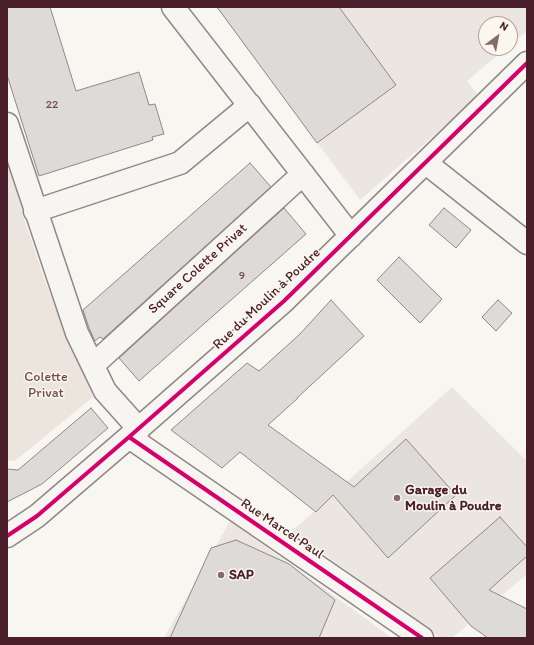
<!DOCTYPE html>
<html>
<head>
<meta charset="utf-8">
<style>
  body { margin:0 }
  #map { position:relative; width:534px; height:645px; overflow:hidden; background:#f8f6f0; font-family:Itim,sans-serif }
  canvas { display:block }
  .frame { position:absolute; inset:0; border:8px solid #4a1f2b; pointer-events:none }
  .north { position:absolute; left:478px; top:16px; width:40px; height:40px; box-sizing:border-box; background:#fbf7ec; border:1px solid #b4a19f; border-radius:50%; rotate:32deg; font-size:11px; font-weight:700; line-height:16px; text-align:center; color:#4a1f2b }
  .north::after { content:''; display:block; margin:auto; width:14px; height:18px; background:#876a70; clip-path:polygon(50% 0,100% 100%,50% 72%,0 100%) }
</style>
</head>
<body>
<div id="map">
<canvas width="534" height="645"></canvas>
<div class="frame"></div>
<div class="north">N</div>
</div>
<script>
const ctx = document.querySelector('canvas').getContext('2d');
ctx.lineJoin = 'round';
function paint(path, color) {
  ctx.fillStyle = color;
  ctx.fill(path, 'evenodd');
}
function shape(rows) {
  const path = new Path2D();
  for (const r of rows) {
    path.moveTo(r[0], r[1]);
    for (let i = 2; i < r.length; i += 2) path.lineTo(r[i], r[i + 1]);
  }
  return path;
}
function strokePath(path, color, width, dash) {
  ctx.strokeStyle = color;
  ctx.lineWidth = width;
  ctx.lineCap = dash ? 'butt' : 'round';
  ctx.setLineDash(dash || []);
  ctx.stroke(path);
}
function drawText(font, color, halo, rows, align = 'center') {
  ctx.font = font + ' Itim,sans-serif';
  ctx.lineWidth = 3;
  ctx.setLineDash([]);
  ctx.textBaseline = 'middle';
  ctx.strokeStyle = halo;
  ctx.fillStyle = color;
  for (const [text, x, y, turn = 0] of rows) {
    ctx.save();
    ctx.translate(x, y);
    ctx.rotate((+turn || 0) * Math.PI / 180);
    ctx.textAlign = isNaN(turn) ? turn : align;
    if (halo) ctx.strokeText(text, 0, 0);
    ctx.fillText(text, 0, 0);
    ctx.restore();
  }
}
const built = shape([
  [216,7,527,7,527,31,510,45,510,24,486,24,486,48,506,48,467,81,479,96,360,200],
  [7,153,26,225,7,240],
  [452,387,527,461,527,574,452,638,440,638,292,531],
  [230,521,369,621,392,638,164,638]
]);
const green = shape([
  [26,225,46,284,93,397,15,461,7,460,7,240]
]);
const building = shape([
  [7,7,50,7,76,91,139,72,149,105,155,104,164,134,152,137,153,140,39,176,7,75,7,7],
  [217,7,339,7,396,85,317,143,217,7],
  [250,163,271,187,103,339,100,337,95,341,89,328,83,310,250,163],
  [284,208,306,234,139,381,119,358,284,208],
  [444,208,471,230,456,248,429,225,444,208],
  [399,257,442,299,420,323,377,280,399,257],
  [331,300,364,336,297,398,298,398,268,425,354,487,406,439,456,495,388,558,333,495,316,512,240,452,222,468,171,430,247,363,259,371,300,334,331,300],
  [498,300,512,313,496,331,482,317,498,300],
  [91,408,108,428,42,484,7,502,7,469,18,470,91,408],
  [500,517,527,547,527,556,489,590,527,609,527,638,488,638,471,626,430,578,500,517],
  [236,540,289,564,335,600,319,638,170,638,211,548,236,540]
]);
const street = shape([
  [173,7,351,236],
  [7,124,77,333,105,391,139,429],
  [426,163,527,243],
  [35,211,180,163,250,105],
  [93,365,303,174],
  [129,437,422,638],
  [7,536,37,516,129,437,284,301,527,63]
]);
const cycleway = shape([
  [129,437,422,638],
  [7,536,37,516,129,437,284,301,527,63]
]);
const markers = [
  [397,498,4,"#876a70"],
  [221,575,4,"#876a70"]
];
const numberNames = [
  ["22",52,105],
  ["9",242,276]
];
const streetNames = [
  ["Square Colette Privat",198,269,-42],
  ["Rue du Moulin à Poudre",267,299,-43],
  ["Rue Marcel Paul",282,529,34]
];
const parkNames = [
  ["Colette",46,377],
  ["Privat",46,393]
];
const poiNames = [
  ["Garage du",405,490],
  ["Moulin à Poudre",405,506],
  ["SAP",229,575]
];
paint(built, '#ebe6df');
paint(green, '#ece5de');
paint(building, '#dedad7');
strokePath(building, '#918787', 1);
strokePath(street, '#918787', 25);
strokePath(street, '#f6f5f1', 22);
strokePath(cycleway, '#d6006c', 4);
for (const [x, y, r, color] of markers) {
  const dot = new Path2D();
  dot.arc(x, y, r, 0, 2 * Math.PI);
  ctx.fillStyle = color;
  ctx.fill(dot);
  strokePath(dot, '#fbf7ec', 1.5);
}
drawText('12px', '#6f4e56', null, numberNames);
drawText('14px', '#4a1f2b', '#fbf7ec', streetNames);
drawText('14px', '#704d54', '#fbf7ec', parkNames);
drawText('bold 14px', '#4a1f2b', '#fbf7ec', poiNames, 'left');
</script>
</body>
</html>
